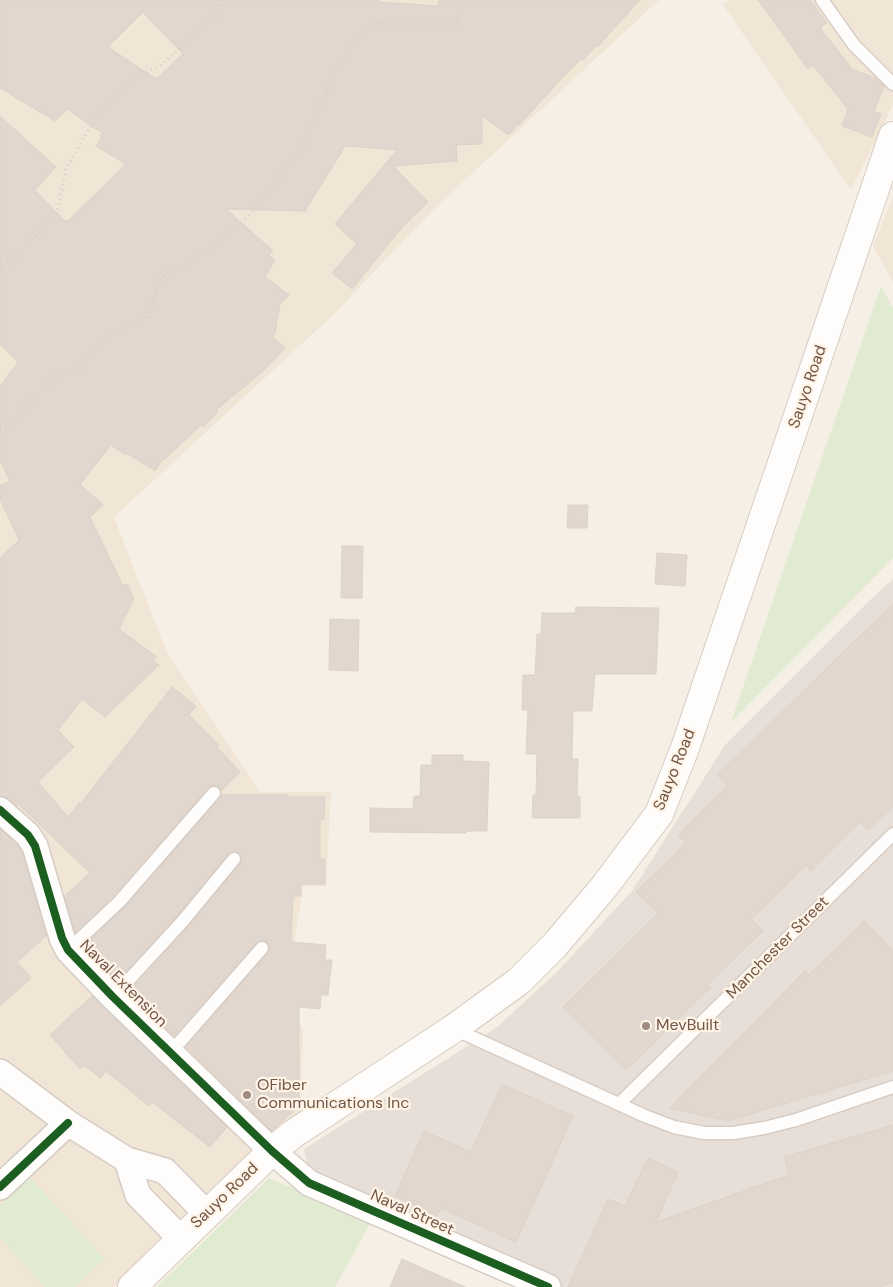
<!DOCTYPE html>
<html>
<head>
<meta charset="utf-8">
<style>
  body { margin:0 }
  canvas { display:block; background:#f5efe6 }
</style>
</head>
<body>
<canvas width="893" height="1287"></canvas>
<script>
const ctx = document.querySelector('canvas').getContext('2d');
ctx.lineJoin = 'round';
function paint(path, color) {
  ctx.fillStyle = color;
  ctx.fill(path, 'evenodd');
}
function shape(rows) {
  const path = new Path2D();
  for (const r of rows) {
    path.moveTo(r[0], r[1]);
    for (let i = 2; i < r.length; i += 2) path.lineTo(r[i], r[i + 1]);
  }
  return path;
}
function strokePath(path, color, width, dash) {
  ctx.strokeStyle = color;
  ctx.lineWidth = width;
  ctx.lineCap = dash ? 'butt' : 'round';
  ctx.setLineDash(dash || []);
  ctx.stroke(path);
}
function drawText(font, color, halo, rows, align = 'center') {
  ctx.font = font + ' "DM Sans",sans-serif';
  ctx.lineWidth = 4.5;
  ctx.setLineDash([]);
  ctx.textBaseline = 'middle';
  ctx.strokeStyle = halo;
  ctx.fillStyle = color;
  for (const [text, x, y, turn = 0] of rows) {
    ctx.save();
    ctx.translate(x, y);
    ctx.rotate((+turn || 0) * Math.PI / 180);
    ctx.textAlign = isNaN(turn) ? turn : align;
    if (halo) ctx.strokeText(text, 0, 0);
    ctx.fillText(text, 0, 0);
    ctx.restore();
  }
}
const residential = shape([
  [0,0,659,0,436,207,333,315,114,517,167,653,260,792,331,792,326,886,303,886,292,956,290,999,303,1030,301,1111,114,1287,0,1287],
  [729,0,893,0,893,105,851,190,723,5],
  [893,196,893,282,873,246]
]);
const industrial = shape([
  [893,579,893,1287,561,1287,309,1176,304,1149,496,1028,557,972,632,891,725,745,871,599]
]);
const green = shape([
  [881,286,893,308,893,558,731,722],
  [30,1177,105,1259,74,1287,45,1287,0,1238,0,1205],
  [269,1178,371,1222,335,1287,157,1287]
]);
const building = shape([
  [0,0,380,0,379,2,438,6,439,0,640,0,598,46,597,45,583,60,581,59,564,76,519,125,518,124,509,135,482,116,482,144,456,145,457,161,393,166,428,202,404,225,352,289,332,273,357,244,335,224,397,150,345,146,305,211,226,209,273,251,269,255,275,260,265,277,289,295,280,304,275,333,272,336,285,348,263,371,216,410,218,412,203,427,201,425,164,460,163,459,155,471,127,453,126,455,111,445,80,484,103,505,90,517,123,586,127,584,134,599,119,629,157,657,153,661,159,665,105,717,82,699,58,730,74,747,38,782,68,817,80,802,81,803,172,687,196,706,189,715,219,745,217,747,240,772,222,790,216,785,208,788,114,895,75,932,65,896,90,873,16,802,17,806,9,799,0,796,0,558,19,540,0,499,0,486,10,481,0,460,0,386,18,362,0,344,0,116,56,167,35,190,65,221,67,220,68,221,126,164,96,146,102,138,100,136,102,133,67,109,55,121,0,88,0,0],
  [143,12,183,54,156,79,108,47,143,12],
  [758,0,810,0,827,23,820,28,852,69,875,78,884,86,874,111,881,114,872,137,842,126,848,109,813,65,808,69,758,0],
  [568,505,588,505,587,528,567,528,568,505],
  [342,546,363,546,362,598,341,598,342,546],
  [657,553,687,555,685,586,655,584,657,553],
  [893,604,893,807,868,830,860,822,811,871,806,865,751,919,763,931,708,984,711,987,626,1070,563,1007,658,913,636,892,686,843,678,835,728,786,717,775,893,604],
  [576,607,659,608,656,674,595,674,592,711,573,711,572,759,578,759,577,796,580,796,580,818,532,818,533,795,536,795,537,754,526,754,528,710,522,710,523,675,535,675,537,634,541,634,542,613,575,613,576,607],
  [330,619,359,620,358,671,329,670,330,619],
  [432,755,463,755,463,761,489,762,487,831,466,831,466,833,370,832,370,808,413,809,414,796,420,796,421,765,432,765,432,755],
  [222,795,288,795,288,797,325,797,324,819,320,819,320,859,325,859,325,884,301,884,301,896,293,896,291,942,326,945,325,960,332,960,328,995,321,995,320,1009,299,1007,299,1106,272,1131,186,1047,268,953,270,949,268,942,263,940,256,943,174,1036,129,992,188,927,240,864,242,860,240,853,235,851,228,854,176,917,117,981,84,946,126,906,222,795],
  [0,829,17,844,22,852,46,936,17,962,31,978,0,1006,0,829],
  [864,921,893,951,893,1071,727,1121,670,1108,805,971,809,975,864,921],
  [92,996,227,1127,210,1147,152,1102,149,1106,106,1071,100,1078,84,1065,80,1069,50,1035,92,996],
  [502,1084,573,1116,516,1242,441,1208,437,1216,395,1196,424,1131,471,1152,502,1084],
  [893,1125,893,1283,879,1287,568,1287,608,1199,625,1206,648,1158,678,1172,656,1222,789,1175,784,1157,893,1125],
  [402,1259,465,1287,390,1287,402,1259]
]);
const path = shape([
  [0,271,13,259,57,213,66,169,88,131,106,104,127,82,162,64,192,37,219,12,219,0],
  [0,429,6,431,38,393,54,378,77,369,88,360,107,337,146,317,163,276,201,255,229,234,258,206,299,152,309,134,331,78,340,63,372,23,416,24,458,23,459,0]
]);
const lane = shape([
  [822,0,854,45,893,84],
  [68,950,120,901,214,793],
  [113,997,182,922,234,859],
  [454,1029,645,1116,674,1127,704,1133,733,1133,764,1128,796,1120,893,1087],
  [171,1052,262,948],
  [619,1104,893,834]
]);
const street = shape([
  [0,810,28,835,35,846,62,938,68,950,113,997,272,1151,309,1183,548,1287],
  [0,1072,68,1123,127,1160,165,1171,207,1214],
  [127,1160,138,1195,181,1239],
  [0,1187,68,1123]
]);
const secondary = shape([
  [132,1287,272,1151,293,1134,453,1029,519,981,555,945,604,887,659,814,685,748,893,136]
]);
const cycleway = shape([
  [0,810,28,835,35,846,62,938,68,950,113,997,272,1151,309,1183,548,1287],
  [0,1187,68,1123]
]);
const markers = [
  [646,1026,5,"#9f8c7f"],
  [247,1095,5,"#9f8c7f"]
];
const streetNames = [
  ["Sauyo Road",808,387,-71],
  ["Sauyo Road",675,770,-68],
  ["Manchester Street",778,948,-45],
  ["Naval Extension",123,984,45],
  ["Sauyo Road",225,1196,-44],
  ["Naval Street",412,1213,24]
];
const poiNames = [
  ["MevBuilt",656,1026],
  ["OFiber",257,1086],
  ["Communications Inc",257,1104]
];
paint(residential, '#f1e5d6');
paint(industrial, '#e7dfd7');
paint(green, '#e1ebd1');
paint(building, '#e1d7ce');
strokePath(building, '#ddd2c9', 1);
strokePath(lane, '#d6ccc5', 15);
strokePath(street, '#d6ccc5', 28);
strokePath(secondary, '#d6cbc3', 30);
strokePath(path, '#d7cec8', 3, [1, 4]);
strokePath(lane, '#fefdfb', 12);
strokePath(street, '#fefdfb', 25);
strokePath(secondary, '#fefdfb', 28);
strokePath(cycleway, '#1b5e20', 8);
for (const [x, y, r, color] of markers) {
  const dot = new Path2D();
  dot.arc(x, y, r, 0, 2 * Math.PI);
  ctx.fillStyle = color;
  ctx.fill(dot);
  strokePath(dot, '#fff4e6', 2);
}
drawText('16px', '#715648', '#fff4e6', streetNames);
drawText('16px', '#715648', '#fff4e6', poiNames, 'left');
</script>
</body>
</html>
